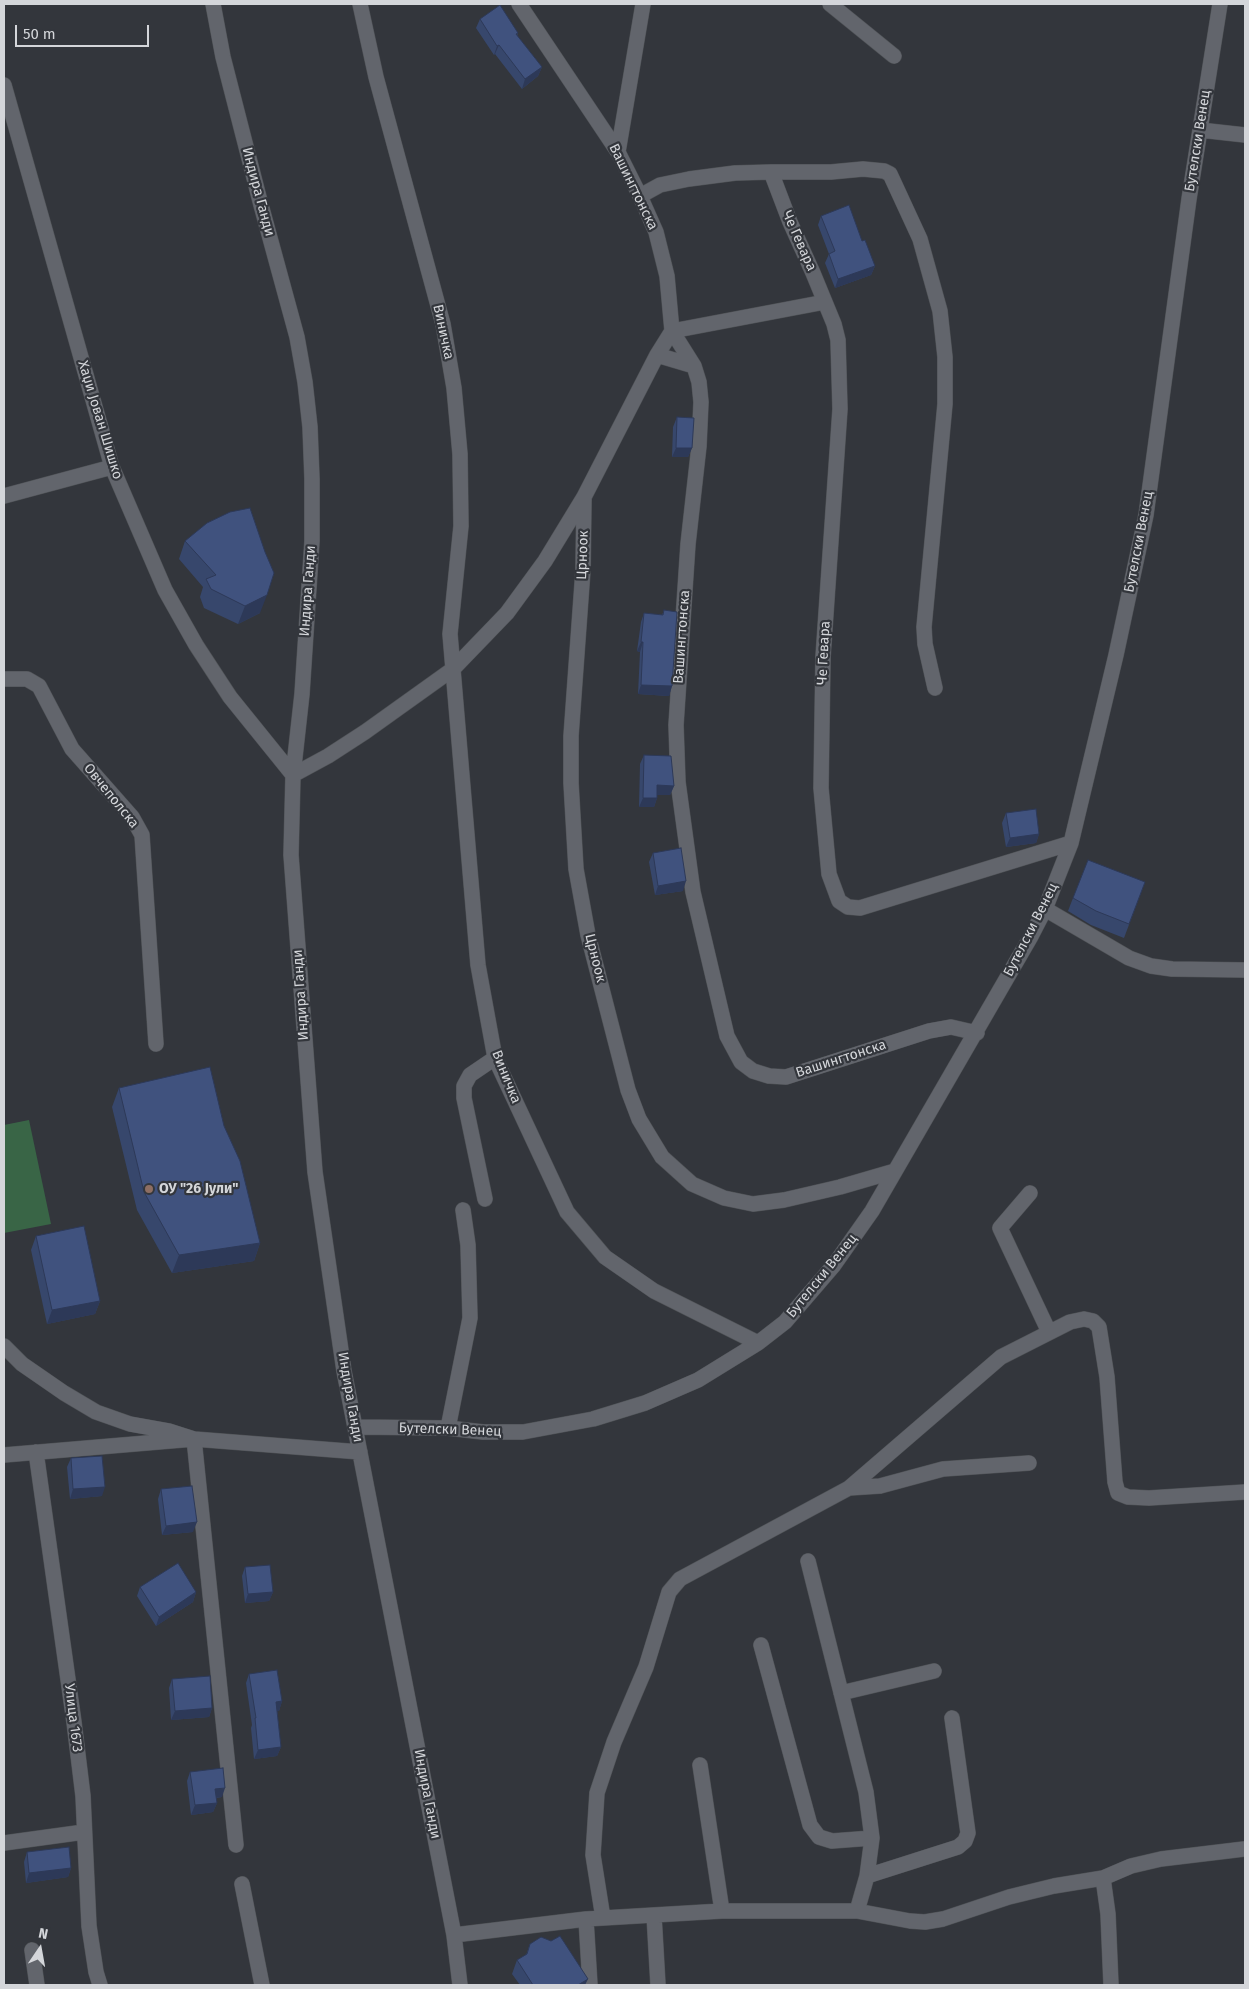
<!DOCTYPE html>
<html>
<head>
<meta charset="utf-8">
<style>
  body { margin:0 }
  #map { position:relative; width:1249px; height:1989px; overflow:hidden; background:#33363c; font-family:"Fira Sans",sans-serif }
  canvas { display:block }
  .frame { position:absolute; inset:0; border:5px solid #d4d6da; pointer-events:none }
  .north { position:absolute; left:15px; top:1924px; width:50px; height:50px; -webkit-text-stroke:4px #33363c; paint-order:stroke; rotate:12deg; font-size:14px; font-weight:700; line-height:20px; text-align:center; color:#d4d6da }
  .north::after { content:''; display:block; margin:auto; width:18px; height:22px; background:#d4d6da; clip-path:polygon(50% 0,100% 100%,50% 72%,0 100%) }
  .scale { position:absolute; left:15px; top:25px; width:134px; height:22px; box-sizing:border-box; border:2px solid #d4d6da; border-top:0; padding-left:6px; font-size:15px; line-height:18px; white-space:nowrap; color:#d4d6da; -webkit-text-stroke:4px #33363c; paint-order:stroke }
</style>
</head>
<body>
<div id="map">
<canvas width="1249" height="1989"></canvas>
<div class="frame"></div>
<div class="north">N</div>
<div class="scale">50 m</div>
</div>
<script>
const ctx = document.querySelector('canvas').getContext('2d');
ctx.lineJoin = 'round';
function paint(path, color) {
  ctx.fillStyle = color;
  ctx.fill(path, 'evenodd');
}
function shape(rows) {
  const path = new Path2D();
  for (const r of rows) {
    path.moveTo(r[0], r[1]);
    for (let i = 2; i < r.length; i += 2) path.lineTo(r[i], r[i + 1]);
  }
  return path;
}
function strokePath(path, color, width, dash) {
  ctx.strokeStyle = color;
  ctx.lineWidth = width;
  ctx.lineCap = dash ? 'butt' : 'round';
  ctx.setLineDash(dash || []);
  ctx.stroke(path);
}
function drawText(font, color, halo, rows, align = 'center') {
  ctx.font = font + ' "Fira Sans",sans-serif';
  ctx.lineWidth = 4.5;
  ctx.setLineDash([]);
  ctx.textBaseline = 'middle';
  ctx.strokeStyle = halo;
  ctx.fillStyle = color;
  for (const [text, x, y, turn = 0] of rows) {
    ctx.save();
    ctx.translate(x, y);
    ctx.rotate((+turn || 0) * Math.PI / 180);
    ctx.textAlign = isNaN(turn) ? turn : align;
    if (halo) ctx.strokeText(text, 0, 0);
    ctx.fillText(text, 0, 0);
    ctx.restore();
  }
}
const green = shape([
  [29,1120,51,1224,4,1233,4,1125]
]);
const minor = shape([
  [213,4,223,57,261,205,297,337,305,382,310,427,312,479,312,541,302,694,293,775,291,855,315,1172,344,1371,454,1935,460,1985],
  [360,4,376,77,443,324,454,388,460,454,461,526,450,634,478,965,495,1058,567,1212,605,1257,654,1291,758,1343],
  [519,4,618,152,640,196,656,232,667,276,672,331,694,366,699,382,701,402,699,446,688,544,676,725,678,782,693,892,727,1036,741,1062,753,1071,769,1076,786,1077,929,1031,951,1027,977,1033],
  [830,4,894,56],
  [4,85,112,467,165,590,196,645,230,697,293,775,328,756,365,732,453,669,507,613,545,561,584,497,657,355,672,331],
  [1200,130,1245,135],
  [618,152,643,4],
  [771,172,831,172,863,169,884,171,890,174,920,239,940,311,945,357,945,404,924,627,925,644,935,688],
  [640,196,660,185,689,179,735,173,771,172,790,222,813,273,834,324,838,340,840,409,823,657,821,788,829,874,839,901,848,907,860,908,1071,843],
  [672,331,825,302],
  [657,355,694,366],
  [4,496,112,467],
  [584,499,583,570,571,736,571,783,576,869,588,935,628,1090,639,1119,662,1157,692,1184,724,1198,753,1204,784,1200,840,1187,895,1171],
  [4,679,27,679,39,686,72,749,132,817,142,835,156,1044],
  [1045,909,1129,958,1151,966,1172,969,1245,970],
  [1030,1193,1000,1228,1049,1332],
  [485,1199,464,1098,464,1086,470,1075,495,1058],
  [4,1346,22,1364,64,1393,96,1412,130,1424,169,1431,194,1439,236,1845],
  [356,1427,448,1428,483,1432,523,1432,593,1419,645,1403,698,1380,758,1343,785,1322,834,1265,872,1211,1030,938,1045,909,1071,843,1116,655,1146,515,1189,199,1220,4],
  [448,1428,470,1318,468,1245,463,1210],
  [36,1452,74,1722,83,1796,89,1926,96,1972,100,1985],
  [4,1455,194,1439,360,1452],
  [849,1488,880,1486,943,1469,1029,1463],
  [808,1561,866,1792,872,1838,867,1876,857,1911],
  [761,1645,810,1825,819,1837,832,1841,872,1838],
  [841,1693,934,1671],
  [700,1765,722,1911],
  [4,1843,84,1832],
  [867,1876,958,1847,965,1841,968,1833,952,1718],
  [1103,1878,1108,1914,1111,1985],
  [242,1884,262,1985],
  [654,1915,658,1985],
  [603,1918,593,1855,597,1793,614,1742,646,1667,669,1592,680,1579,849,1488,1001,1357,1070,1322,1084,1319,1093,1321,1099,1327,1107,1377,1115,1482,1118,1493,1128,1497,1149,1498,1245,1492],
  [586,1919,590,1985],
  [454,1935,586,1919,722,1911,857,1911,910,1921,925,1922,943,1919,1009,1897,1054,1886,1103,1878,1131,1866,1161,1859,1244,1849],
  [32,1950,37,1985]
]);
const wall = shape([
  [480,19,518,33,517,36,542,67,538,76,522,89,495,54,494,55,476,28],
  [821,216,862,241,875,266,871,275,835,288,825,263,829,254,818,225],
  [677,417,692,448,688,457,672,457,673,427],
  [185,541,260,613,238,624,204,608,200,597,203,587,179,559],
  [664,610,672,686,669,696,638,694,640,652,637,651,641,622,644,613,662,615],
  [644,755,674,786,670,795,657,795,657,798,654,807,639,807,640,764],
  [1006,813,1039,834,1036,843,1006,847,1002,823],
  [653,853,683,891,655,895,649,862],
  [1145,882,1124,938,1091,925,1068,911,1073,898],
  [119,1088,224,1126,260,1243,254,1261,172,1273,137,1210,112,1107],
  [36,1236,100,1301,95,1314,47,1324,31,1250],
  [71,1458,102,1496,70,1499,67,1467],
  [161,1489,193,1532,162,1535,158,1499],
  [245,1567,273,1592,269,1601,245,1603,242,1576],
  [140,1587,196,1592,193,1602,156,1626,137,1596],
  [249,1674,282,1701,279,1711,277,1711,281,1747,277,1756,254,1759,251,1728,252,1725,246,1683],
  [172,1679,212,1708,209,1717,171,1720,169,1688],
  [190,1772,222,1797,216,1798,217,1803,213,1812,191,1815,187,1781],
  [27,1852,71,1868,68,1877,26,1883,24,1862],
  [530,1944,585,1985,520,1985,512,1974,517,1960,526,1955]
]);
const shadedWall = shape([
  [499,45,495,54,494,55,497,46],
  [542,67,538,76,522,89,525,79],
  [875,266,871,275,835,288,838,279],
  [676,448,692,448,688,457,672,457],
  [267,595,260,613,238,624,245,606],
  [641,642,643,642,640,652,637,651],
  [641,685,672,686,669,696,638,694],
  [657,785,674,786,670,795,654,795],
  [643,798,657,798,654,807,639,807],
  [1039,834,1036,843,1006,847,1010,838],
  [686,881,683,891,655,895,658,886],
  [260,1243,254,1261,172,1273,179,1255],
  [100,1301,95,1314,47,1324,52,1310],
  [105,1487,102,1496,70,1499,73,1489],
  [197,1522,193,1532,162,1535,166,1526],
  [196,1592,193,1602,156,1626,159,1617],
  [273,1592,269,1601,245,1603,248,1594],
  [282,1701,279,1711,273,1712,276,1702],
  [212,1708,209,1717,171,1720,175,1711],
  [281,1747,277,1756,254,1759,258,1750],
  [225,1788,222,1797,212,1798,215,1789],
  [217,1803,213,1812,191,1815,195,1805],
  [71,1868,68,1877,26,1883,29,1873],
  [588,1979,585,1985,578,1985]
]);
const building = shape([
  [500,5,518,33,516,34,542,67,525,79,499,45,497,46,480,19,500,5],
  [849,205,862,241,865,240,875,266,838,279,829,254,835,251,821,216,849,205],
  [677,417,694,418,692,448,676,448,677,417],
  [250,508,265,552,274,573,267,595,245,606,211,589,206,579,216,575,185,541,207,523,230,512,250,508],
  [664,610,677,612,672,686,641,685,643,642,641,642,644,613,663,615,664,610],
  [644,755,671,756,674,786,657,785,657,798,643,798,644,755],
  [1036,809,1039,834,1010,838,1006,813,1036,809],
  [681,848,686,881,658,886,653,853,681,848],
  [1088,860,1145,882,1129,924,1096,911,1073,898,1088,860],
  [210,1067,224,1126,240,1161,260,1243,179,1255,144,1192,119,1088,210,1067],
  [84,1226,100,1301,52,1310,36,1236,84,1226],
  [102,1456,105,1487,73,1489,71,1458,102,1456],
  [192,1486,197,1522,166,1526,161,1489,192,1486],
  [178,1563,196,1592,159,1617,140,1587,178,1563],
  [270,1565,273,1592,248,1594,245,1567,270,1565],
  [277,1670,282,1701,276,1702,281,1747,258,1750,255,1718,256,1718,249,1674,277,1670],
  [210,1676,212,1708,175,1711,172,1679,210,1676],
  [223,1768,225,1788,215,1789,217,1803,195,1805,190,1772,223,1768],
  [69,1847,71,1868,29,1873,27,1852,69,1847],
  [560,1936,588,1979,578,1985,533,1985,517,1960,527,1954,530,1944,541,1937,551,1941,560,1936]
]);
const markers = [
  [149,1189,5,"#8d6e63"]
];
const streetNames = [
  ["Бутелски Венец",1198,141,-81],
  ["Вашингтонска",633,187,64],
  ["Индира Ганди",258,192,75],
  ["Че Гевара",799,241,66],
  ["Виничка",443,332,78],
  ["Хаџи Јован Шишко",100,420,73],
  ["Бутелски Венец",1139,542,-79],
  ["Црноок",583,555,-88],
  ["Индира Ганди",308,591,-86],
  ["Вашингтонска",682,637,-86],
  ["Че Гевара",824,653,-87],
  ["Овчеполска",111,796,51],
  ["Бутелски Венец",1031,930,-63],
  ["Црноок",595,958,76],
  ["Индира Ганди",301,995,-94],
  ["Вашингтонска",841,1059,-18],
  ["Виничка",506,1077,68],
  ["Бутелски Венец",822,1276,-51],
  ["Индира Ганди",350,1397,80],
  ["Бутелски Венец",450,1430,2],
  ["Улица 1673",73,1718,83],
  ["Индира Ганди",427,1794,79]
];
const poiNames = [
  ["ОУ \"26 Јули\"",159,1189]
];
paint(green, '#396546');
strokePath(minor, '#4f5256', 16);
strokePath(minor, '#62656c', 15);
paint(wall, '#37476c');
paint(shadedWall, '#2d3958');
paint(building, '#40527e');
strokePath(building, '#2d3958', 1);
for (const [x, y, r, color] of markers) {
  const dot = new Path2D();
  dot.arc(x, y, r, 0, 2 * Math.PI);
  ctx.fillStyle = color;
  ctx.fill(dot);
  strokePath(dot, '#33363c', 2);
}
drawText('14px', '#d4d6da', '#33363c', streetNames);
drawText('bold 14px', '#d4d6da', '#33363c', poiNames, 'left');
</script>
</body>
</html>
